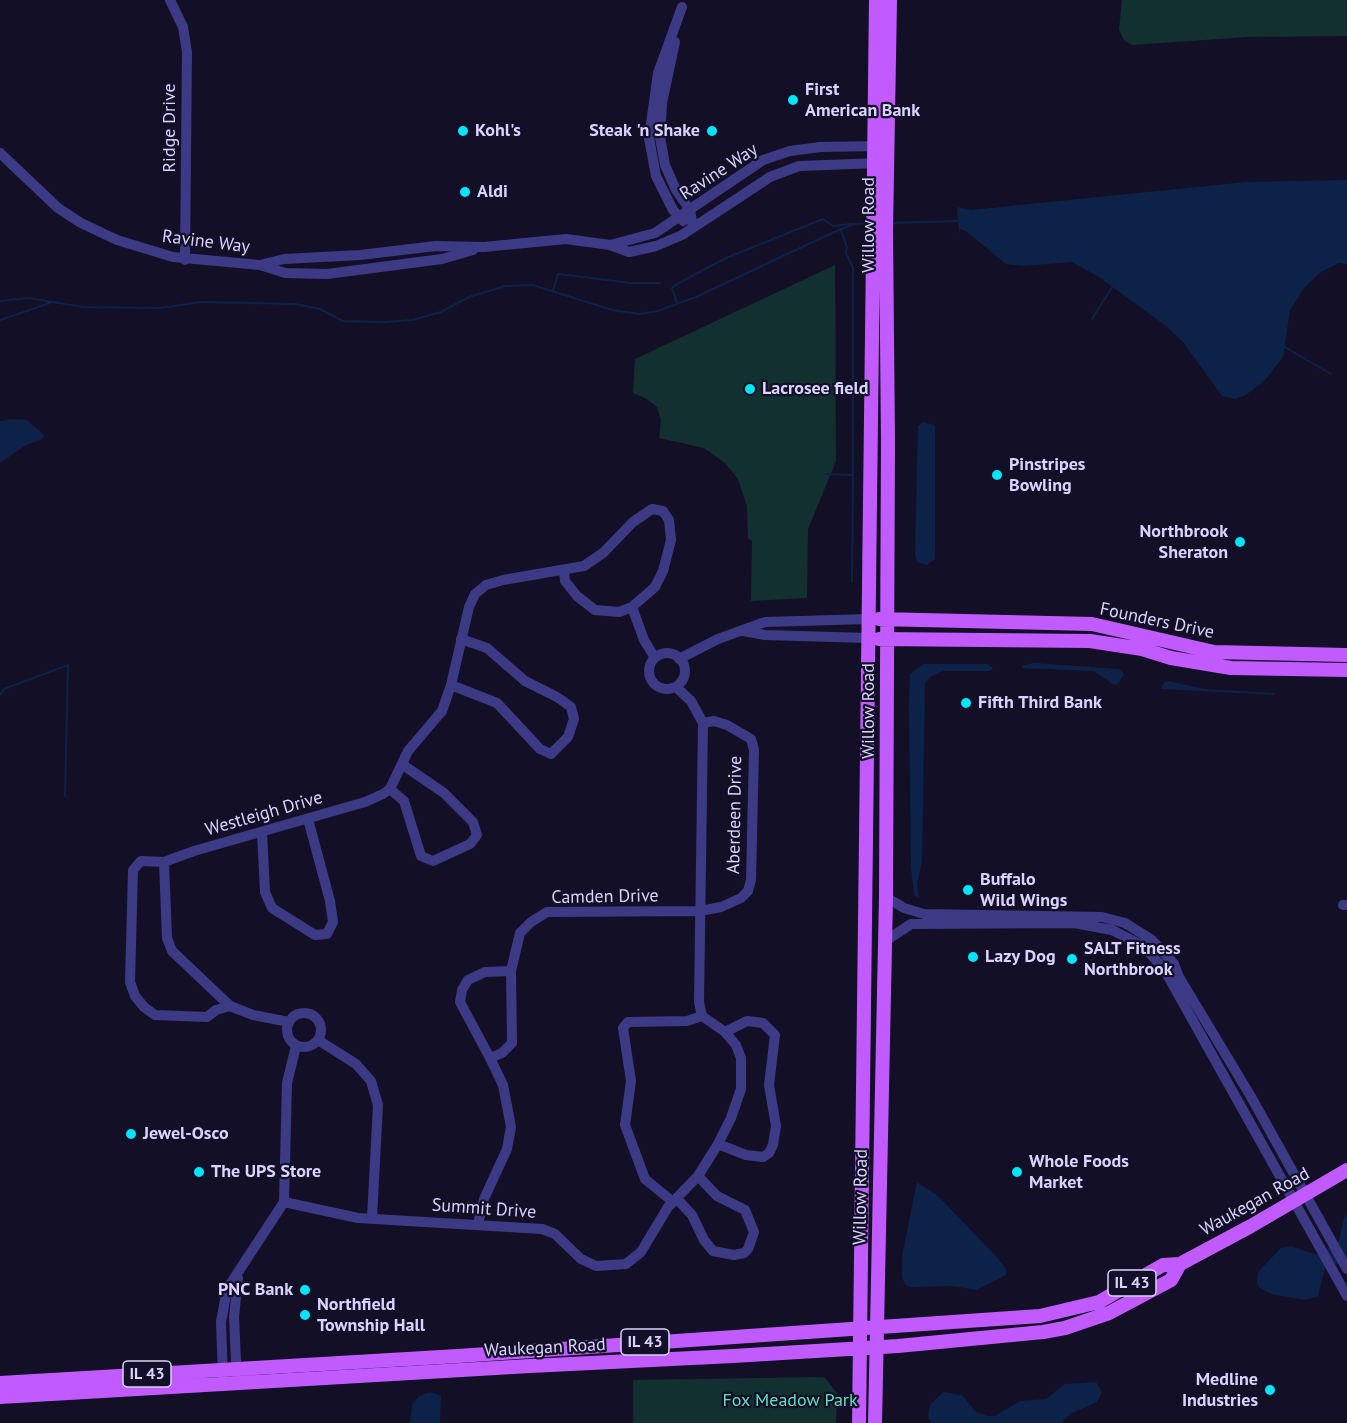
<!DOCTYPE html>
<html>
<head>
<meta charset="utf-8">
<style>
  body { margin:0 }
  canvas { display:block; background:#130f26 }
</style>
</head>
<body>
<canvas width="1347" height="1423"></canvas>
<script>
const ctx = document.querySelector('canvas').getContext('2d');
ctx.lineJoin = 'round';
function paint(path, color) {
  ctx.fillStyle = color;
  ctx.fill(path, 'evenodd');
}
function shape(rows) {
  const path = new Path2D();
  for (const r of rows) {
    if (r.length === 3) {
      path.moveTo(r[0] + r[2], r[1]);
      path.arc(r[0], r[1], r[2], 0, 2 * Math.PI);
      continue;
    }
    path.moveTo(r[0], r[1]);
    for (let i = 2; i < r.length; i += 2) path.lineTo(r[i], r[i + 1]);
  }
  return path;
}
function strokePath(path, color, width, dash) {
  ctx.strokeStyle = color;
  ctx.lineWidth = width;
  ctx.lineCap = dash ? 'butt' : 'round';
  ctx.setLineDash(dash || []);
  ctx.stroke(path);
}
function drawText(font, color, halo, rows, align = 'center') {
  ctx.font = font + ' "PT Sans",sans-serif';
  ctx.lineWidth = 4.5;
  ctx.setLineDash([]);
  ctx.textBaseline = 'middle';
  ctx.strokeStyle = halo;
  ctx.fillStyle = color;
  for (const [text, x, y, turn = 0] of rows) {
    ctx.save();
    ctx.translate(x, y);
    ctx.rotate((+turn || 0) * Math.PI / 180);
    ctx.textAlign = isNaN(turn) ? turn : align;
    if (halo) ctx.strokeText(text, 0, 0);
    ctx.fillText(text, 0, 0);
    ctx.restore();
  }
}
const green = shape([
  [1122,0,1347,0,1347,36,1247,37,1132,45,1124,40,1119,30],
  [835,265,836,461,808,529,807,598,751,601,752,541,748,538,747,506,738,479,725,463,704,448,659,438,661,420,657,407,645,398,633,393,635,359],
  [824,1377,837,1393,836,1423,633,1423,633,1380]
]);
const water = shape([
  [1347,180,1347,264,1339,263,1321,272,1304,288,1290,310,1283,357,1265,380,1246,395,1235,399,1222,396,1183,342,1166,326,1099,277,1072,262,1023,266,1006,264,966,231,960,229,959,234,957,207,971,210,1246,182],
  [11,419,27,420,44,435,41,440,26,445,0,463,0,421],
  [923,422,934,425,935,429,935,559,927,565,917,562,915,555,918,426],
  [1033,663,1119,669,1124,674,1118,684,1114,685,1094,671,1022,668,1022,666],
  [924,664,987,664,993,668,990,671,943,671,930,677,925,682,922,862,917,883,919,898,914,895,911,868,909,707,910,674],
  [1168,681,1204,689,1275,693,1275,695,1161,689,1164,682],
  [917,1182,938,1196,995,1255,1006,1269,1006,1275,977,1290,952,1286,910,1287,906,1285,902,1278,902,1256],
  [1347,1213,1347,1261,1325,1268,1318,1296,1305,1300,1271,1294,1260,1288,1257,1283,1258,1272,1281,1248,1291,1246,1317,1255,1339,1241,1343,1221],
  [1096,1382,1102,1392,1097,1402,1070,1414,1061,1423,931,1423,928,1417,930,1405,943,1392,962,1395,976,1412,988,1416,995,1416,1020,1401,1046,1399,1065,1384],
  [430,1392,441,1396,440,1423,410,1423,412,1405,418,1397]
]);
const stream = shape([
  [892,223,959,221],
  [553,291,558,274,631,283,660,283],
  [0,301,28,298,83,307,161,308,200,302,296,304,320,309,343,321,384,322,413,320,441,312,469,297,505,286,533,285,612,310,639,314,658,311,696,297,832,233,854,224,869,223],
  [677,303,672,288,677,284,726,258,823,219,833,226,852,224],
  [1092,319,1114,284],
  [0,320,50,303],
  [1283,346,1331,374],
  [825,474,853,475,853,268,846,253,847,247,841,230],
  [852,582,853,475],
  [0,695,4,689,68,665,65,796]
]);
const minor = shape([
  [170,0,183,27,187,52,185,260],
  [682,7,658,73,649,138,656,176,673,210,683,221],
  [675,42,662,103,660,137,665,165,676,190,690,210,693,227],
  [0,153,58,208,81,223,117,240,173,257,260,265,285,273,327,274,442,259,473,250],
  [610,245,655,233,763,160,790,151,820,147,881,146],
  [260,265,284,259,360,255,436,246,484,247,566,239,610,245,629,252,656,246,682,235,770,177,799,166,879,163],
  [632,607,644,640,655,658],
  [743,631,765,635,868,638],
  [667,671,18],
  [679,659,718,639,765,622,868,619],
  [451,685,497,703,540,749,551,754,568,737,574,719,571,707,557,697,525,681,487,648,461,639],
  [390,789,404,801,421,856,433,861,470,844,477,835,473,822,444,793,403,765],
  [262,832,265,892,272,908,315,935,327,934,333,922,330,901,308,819],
  [164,862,167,938,172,951,230,1006],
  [886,897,904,908,924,914,1102,917,1125,923,1152,940,1174,964,1179,977,1250,1095,1347,1269],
  [1343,905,1347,905],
  [884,942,911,924,1074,923,1112,930,1143,946,1164,969,1347,1296],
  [304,1030,17],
  [289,1022,253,1015,230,1006,216,1010,207,1017,155,1015,144,1007,135,996,130,982,133,870,141,861,164,862,194,851,365,802,383,794,390,789,408,751,442,711,451,685,469,607,475,594,486,585,503,580,584,566,603,553,633,522,652,509,663,511,669,520,671,540,663,571,655,587,632,607,619,612,595,610,577,596,565,581,564,571],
  [318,1040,356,1064,371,1081,378,1105,372,1218],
  [490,1058,460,1002,462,990,468,980,485,972,511,971],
  [718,1144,746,1155,763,1157,769,1153,773,1145,776,1126,769,1085,775,1035,763,1023,747,1021,725,1032],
  [677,1199,692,1215,704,1240,713,1251,734,1255,744,1253,748,1249,754,1232,745,1210,717,1196,698,1176],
  [284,1202,358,1218,542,1229,555,1234,581,1259,596,1266,626,1264,641,1252,668,1207,698,1176,718,1144,731,1118,741,1089,741,1058,736,1045,725,1032,702,1016,699,1002,703,723,691,701,676,687],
  [673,1202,645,1179,625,1125,631,1081,623,1028,628,1022,687,1021,702,1016],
  [478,1224,484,1199,507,1149,511,1127,503,1085,490,1058,502,1053,512,1043,511,971,520,933,531,922,547,912,700,911,721,907,741,898,748,891,751,880,754,750,751,739,727,725,714,721,703,723],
  [223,1377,221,1322,227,1289,284,1202,287,1083,296,1046],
  [237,1384,234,1317,238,1278]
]);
const major = shape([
  [879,619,1092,624,1214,652,1347,655],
  [879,639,1090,641,1142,649,1171,658,1231,668,1347,670],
  [0,1383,458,1356,1040,1316,1099,1302,1163,1265,1180,1264,1251,1226,1347,1170],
  [0,1397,530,1366,733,1356,898,1346,1043,1332,1065,1328,1109,1313,1171,1280,1180,1264],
  [859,1423,876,0],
  [875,1423,886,897,888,442,886,231,890,0]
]);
const markers = [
  [793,100,6,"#00e5ff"],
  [463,131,6,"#00e5ff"],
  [712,131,6,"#00e5ff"],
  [465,192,6,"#00e5ff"],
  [750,389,6,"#00e5ff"],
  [997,475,6,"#00e5ff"],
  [1240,542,6,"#00e5ff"],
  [966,703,6,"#00e5ff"],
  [968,890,6,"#00e5ff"],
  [973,957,6,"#00e5ff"],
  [1072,959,6,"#00e5ff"],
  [131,1134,6,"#00e5ff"],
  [199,1172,6,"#00e5ff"],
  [1017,1172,6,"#00e5ff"],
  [305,1290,6,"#00e5ff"],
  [305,1315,6,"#00e5ff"],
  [1270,1390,6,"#00e5ff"]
];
const shields = [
  [1132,1283,48],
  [645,1342,48],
  [147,1374,48]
];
const shieldNames = [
  ["IL 43",1132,1283],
  ["IL 43",645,1342],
  ["IL 43",147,1374]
];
const poiNames = [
  ["First",805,90],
  ["American Bank",805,111],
  ["Kohl's",475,131],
  ["Steak 'n Shake",700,131,"right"],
  ["Aldi",477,192],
  ["Lacrosee field",762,389],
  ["Pinstripes",1009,465],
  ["Bowling",1009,486],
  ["Northbrook",1228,532,"right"],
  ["Sheraton",1228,553,"right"],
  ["Fifth Third Bank",978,703],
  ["Buffalo",980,880],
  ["Wild Wings",980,901],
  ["SALT Fitness",1084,949],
  ["Northbrook",1084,970],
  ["Lazy Dog",985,957],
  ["Jewel-Osco",143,1134],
  ["Whole Foods",1029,1162],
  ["Market",1029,1183],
  ["The UPS Store",211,1172],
  ["PNC Bank",293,1290,"right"],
  ["Northfield",317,1305],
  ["Township Hall",317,1326],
  ["Medline",1258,1380,"right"],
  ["Industries",1258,1401,"right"]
];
const streetNames = [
  ["Ridge Drive",170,128,-90],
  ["Ravine Way",719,172,-33],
  ["Willow Road",869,225,-90],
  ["Ravine Way",206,242,7],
  ["Founders Drive",1157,621,12],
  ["Willow Road",869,711,-90],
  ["Westleigh Drive",264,814,-16],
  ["Aberdeen Drive",735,815,-89],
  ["Camden Drive",605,897,-1],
  ["Willow Road",861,1197,-89],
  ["Waukegan Road",1255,1202,-29],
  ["Summit Drive",484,1209,4],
  ["Waukegan Road",545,1348,-3]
];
const parkNames = [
  ["Fox Meadow Park",790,1401]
];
paint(green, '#12302f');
paint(water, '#0c2248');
strokePath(stream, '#0c2248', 2);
strokePath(minor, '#3d3a85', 10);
strokePath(major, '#c25bff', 14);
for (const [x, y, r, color] of markers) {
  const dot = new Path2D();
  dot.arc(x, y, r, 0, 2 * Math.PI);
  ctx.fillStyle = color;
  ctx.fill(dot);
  strokePath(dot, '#130f26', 2);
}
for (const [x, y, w] of shields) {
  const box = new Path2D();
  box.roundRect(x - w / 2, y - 13, w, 26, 4.5);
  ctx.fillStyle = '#130f26';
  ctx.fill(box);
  strokePath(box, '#d9d4ff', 1.5);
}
drawText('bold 16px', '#d9d4ff', null, shieldNames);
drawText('bold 18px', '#d9d4ff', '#130f26', poiNames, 'left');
drawText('18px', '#d9d4ff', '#130f26', streetNames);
drawText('18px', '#5fe0c0', '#130f26', parkNames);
</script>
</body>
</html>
